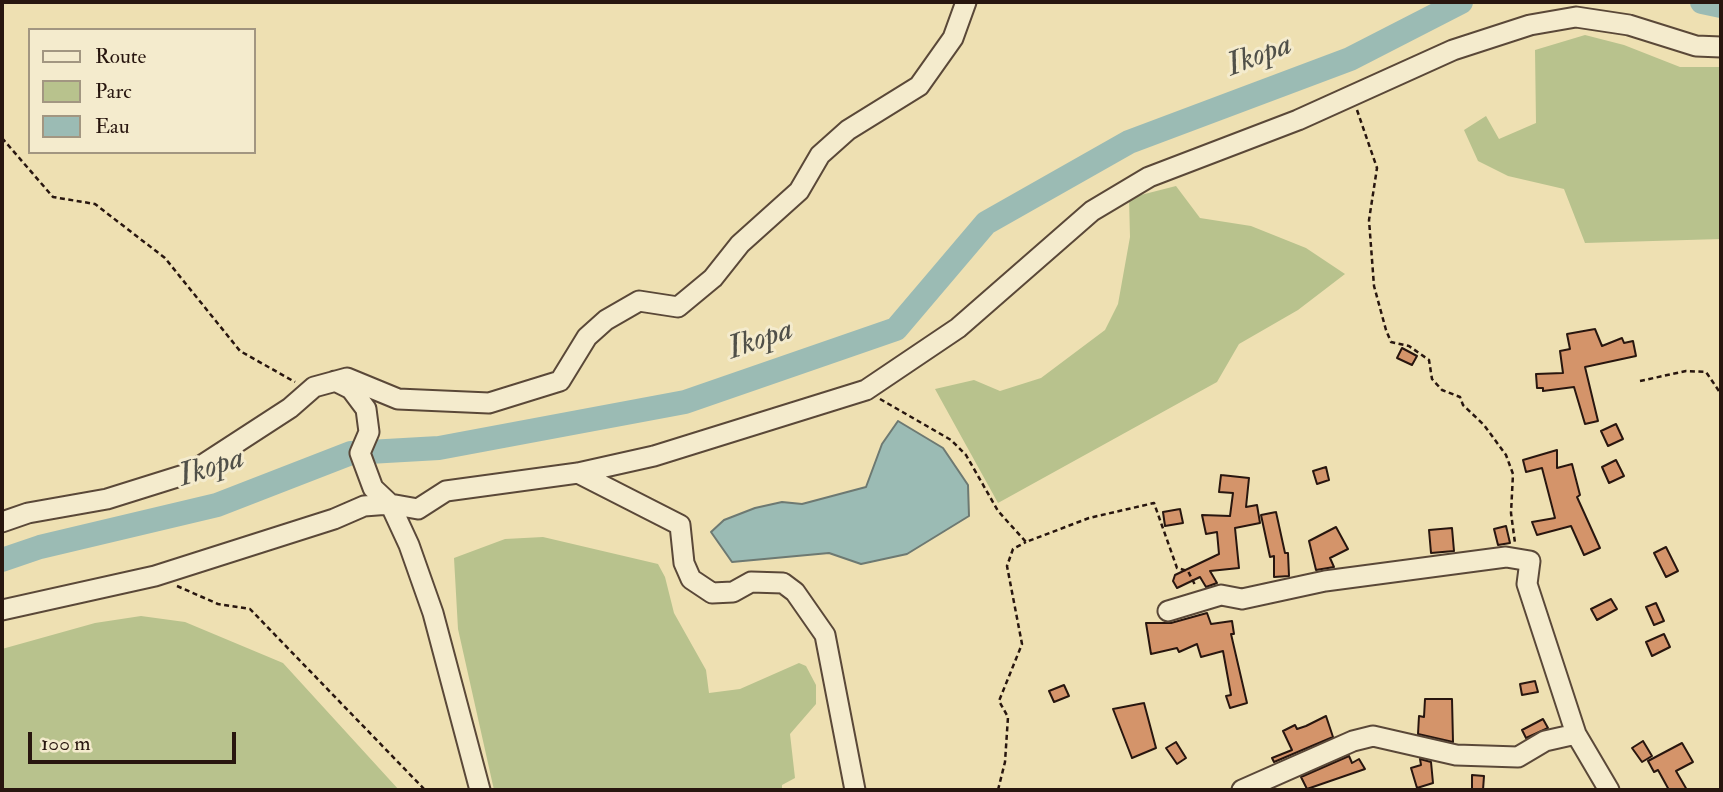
<!DOCTYPE html>
<html>
<head>
<meta charset="utf-8">
<style>
  body { margin:0 }
  #map { position:relative; width:1723px; height:792px; overflow:hidden; background:#eee0b2; font-family:"IM FELL Double Pica",serif }
  canvas { display:block }
  .frame { position:absolute; inset:0; border:4px solid #28160f; pointer-events:none }
  .legend { position:absolute; left:28px; top:28px; width:228px; height:126px; box-sizing:border-box; background:#f4ebcd; border:2px solid #a29681; margin:0; padding:9px 12px; list-style:none; font-size:21px; color:#28160f }
  .legend li { display:flex; align-items:center; gap:14px; height:35px }
  .legend b { width:35px; border:2px solid #a29681 }
  .scale { position:absolute; left:28px; top:732px; width:208px; height:32px; box-sizing:border-box; border:4px solid #28160f; border-top:0; padding-left:9px; font-size:21px; line-height:24px; white-space:nowrap; color:#28160f; -webkit-text-stroke:5px #f4ebcd; paint-order:stroke }
</style>
</head>
<body>
<div id="map">
<canvas width="1723" height="792"></canvas>
<div class="frame"></div>
<ul class="legend">
<li><b style="height:9px;background:#f4ebcd"></b>Route</li>
<li><b style="height:19px;background:#b8c28d"></b>Parc</li>
<li><b style="height:19px;background:#9bbbb4"></b>Eau</li>
</ul>
<div class="scale">100 m</div>
</div>
<script>
const ctx = document.querySelector('canvas').getContext('2d');
ctx.lineJoin = 'round';
function paint(path, color) {
  ctx.fillStyle = color;
  ctx.fill(path, 'evenodd');
}
function shape(rows) {
  const path = new Path2D();
  for (const r of rows) {
    path.moveTo(r[0], r[1]);
    for (let i = 2; i < r.length; i += 2) path.lineTo(r[i], r[i + 1]);
  }
  return path;
}
function strokePath(path, color, width, dash) {
  ctx.strokeStyle = color;
  ctx.lineWidth = width;
  ctx.lineCap = dash ? 'butt' : 'round';
  ctx.setLineDash(dash || []);
  ctx.stroke(path);
}
function drawText(font, color, halo, rows, align = 'center') {
  ctx.font = font + ' "IM FELL Double Pica",serif';
  ctx.lineWidth = 6;
  ctx.setLineDash([]);
  ctx.textBaseline = 'middle';
  ctx.strokeStyle = halo;
  ctx.fillStyle = color;
  for (const [text, x, y, turn = 0] of rows) {
    ctx.save();
    ctx.translate(x, y);
    ctx.rotate((+turn || 0) * Math.PI / 180);
    ctx.textAlign = isNaN(turn) ? turn : align;
    if (halo) ctx.strokeText(text, 0, 0);
    ctx.fillText(text, 0, 0);
    ctx.restore();
  }
}
const green = shape([
  [1585,35,1624,45,1680,67,1721,67,1721,239,1585,243,1564,189,1508,176,1478,161,1464,130,1486,116,1499,139,1536,123,1535,50],
  [1176,186,1200,218,1251,226,1306,248,1345,274,1298,310,1239,344,1217,382,998,503,935,389,974,380,1000,391,1041,378,1105,330,1118,304,1130,237,1129,198],
  [543,537,658,564,665,577,674,613,706,670,709,693,740,689,799,663,806,666,816,685,816,704,790,734,795,778,782,785,782,790,494,790,458,629,454,558,505,539],
  [141,616,185,622,283,663,399,790,2,790,2,649,95,623]
]);
const water = shape([
  [898,421,943,448,968,485,969,516,907,554,861,564,829,553,732,562,711,532,724,520,755,508,782,502,802,504,866,487,882,444,898,421]
]);
const river = shape([
  [1702,2,1721,6],
  [2,560,40,547,217,505,351,453,439,448,685,402,896,329,986,223,1129,142,1350,59,1461,2]
]);
const building = shape([
  [1595,329,1602,346,1622,338,1624,343,1633,341,1636,356,1585,367,1598,421,1585,424,1574,387,1543,391,1543,388,1537,388,1536,374,1563,373,1560,351,1570,349,1567,334,1595,329],
  [1402,348,1417,356,1412,365,1397,358,1402,348],
  [1616,424,1623,439,1608,446,1601,431,1616,424],
  [1557,450,1557,468,1572,464,1580,495,1577,497,1600,548,1584,555,1571,526,1537,535,1532,522,1555,518,1542,468,1526,472,1523,460,1557,450],
  [1616,460,1624,476,1609,483,1602,467,1616,460],
  [1326,467,1329,480,1317,484,1313,471,1326,467],
  [1221,475,1249,478,1246,507,1257,505,1260,523,1235,528,1239,568,1210,571,1217,583,1206,587,1200,577,1177,588,1173,581,1175,575,1219,554,1217,532,1206,534,1202,515,1230,516,1233,493,1219,492,1221,475],
  [1180,509,1183,523,1165,526,1163,512,1180,509],
  [1276,512,1285,553,1288,553,1289,576,1274,577,1274,556,1270,557,1261,515,1276,512],
  [1506,526,1510,543,1498,545,1494,529,1506,526],
  [1336,527,1348,549,1330,558,1334,567,1316,570,1309,541,1336,527],
  [1452,528,1454,551,1431,553,1429,530,1452,528],
  [1666,547,1678,571,1666,577,1654,553,1666,547],
  [1611,599,1617,609,1597,620,1591,609,1611,599],
  [1656,603,1664,621,1654,625,1646,607,1656,603],
  [1207,613,1211,624,1232,621,1234,634,1231,634,1247,703,1230,708,1226,696,1231,695,1223,651,1201,657,1197,644,1179,652,1177,648,1151,654,1146,623,1171,623,1207,613],
  [1664,634,1670,647,1652,656,1646,642,1664,634],
  [1535,681,1538,692,1522,695,1520,684,1535,681],
  [1064,685,1069,696,1054,702,1049,691,1064,685],
  [1425,699,1452,699,1453,742,1418,734,1419,716,1424,717,1425,699],
  [1144,703,1156,748,1132,758,1113,709,1144,703],
  [1326,716,1333,737,1274,762,1272,758,1292,750,1283,731,1295,725,1297,729,1306,726,1326,716],
  [1543,719,1548,728,1526,738,1522,730,1543,719],
  [1643,741,1652,756,1642,762,1632,748,1643,741],
  [1176,742,1186,758,1177,764,1166,748,1176,742],
  [1682,743,1693,762,1676,771,1687,790,1669,790,1658,770,1654,772,1648,761,1682,743],
  [1349,756,1352,763,1359,759,1365,769,1307,789,1301,777,1349,756],
  [1420,759,1431,762,1433,783,1417,788,1411,768,1421,765,1420,759],
  [1472,775,1484,776,1483,790,1472,790,1472,775]
]);
const path = shape([
  [1357,110,1377,168,1369,220,1374,286,1386,330,1391,342,1409,346,1429,360,1432,379,1442,390,1460,397,1463,405,1484,425,1506,455,1513,474,1511,513,1515,543],
  [2,138,53,197,95,204,165,258,240,351,295,382],
  [1640,381,1686,371,1706,372,1721,394],
  [880,399,951,440,966,455,998,511,1026,542,1089,518,1154,503,1177,568,1188,571,1196,587],
  [177,586,218,604,250,609,425,790],
  [998,790,1005,762,1008,717,999,701,1022,644,1007,566,1013,549,1026,542]
]);
const minor = shape([
  [335,381,351,389,366,409,369,432,360,453,373,488,390,504,409,545,433,613,480,790],
  [578,473,680,525,684,563,691,579,712,593,733,592,751,582,783,583,795,592,825,635,855,790],
  [2,522,28,513,107,499,190,473,290,408,314,387,347,378,398,399,489,403,560,381,587,337,606,320,639,301,678,307,713,278,740,244,799,191,820,155,848,130,919,86,953,38,966,2],
  [2,610,155,576,334,519,364,506,390,504,418,509,446,491,578,473,654,456,866,390,958,328,1092,211,1149,177,1298,120,1453,50,1530,25,1576,17,1629,25,1696,46,1721,47],
  [1168,611,1221,595,1242,599,1325,581,1506,557,1530,561,1527,584,1576,734,1609,790],
  [1242,790,1353,741,1373,736,1456,755,1518,757,1545,741,1576,734]
]);
const waterNames = [
  ["Ikopa",1260,57,-21],
  ["Ikopa",761,341,-19],
  ["Ikopa",212,469,-18]
];
paint(green, '#b8c28d');
paint(water, '#9bbbb4');
strokePath(water, '#6d7972', 2);
strokePath(river, '#9bbbb4', 24);
paint(building, '#d4946a');
strokePath(building, '#28160f', 2);
strokePath(minor, '#5a4838', 23);
strokePath(path, '#28160f', 2.5, [5, 3.5]);
strokePath(minor, '#f4ebcd', 19);
drawText('italic 32px', '#505049', '#f4ebcd', waterNames);
</script>
</body>
</html>
